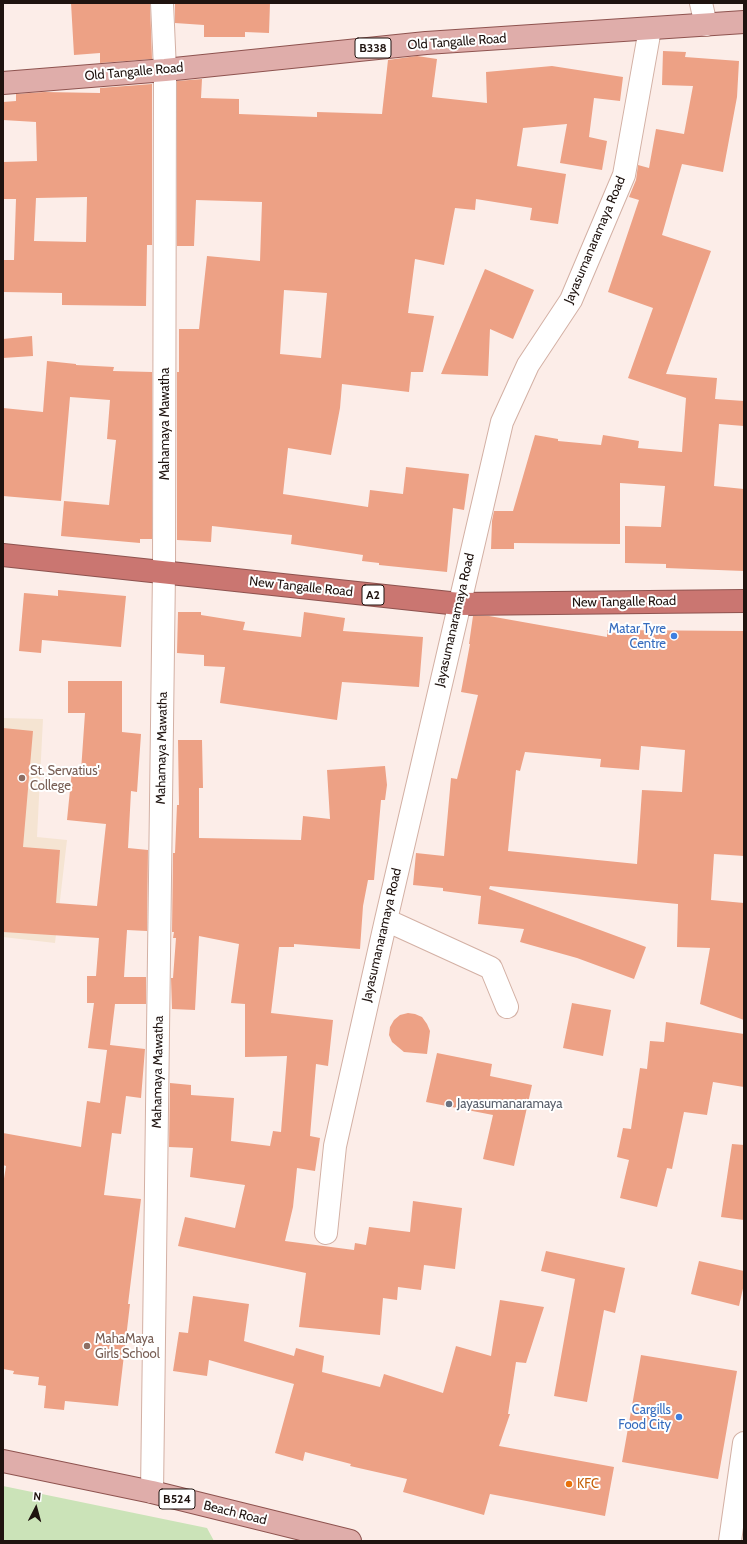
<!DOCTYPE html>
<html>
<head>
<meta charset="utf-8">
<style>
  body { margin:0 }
  #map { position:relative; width:747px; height:1544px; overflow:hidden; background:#fcede8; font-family:Cabin,sans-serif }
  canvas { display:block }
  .frame { position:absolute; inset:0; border:4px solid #1f130f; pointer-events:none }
  .north { position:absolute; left:16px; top:1488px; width:40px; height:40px; -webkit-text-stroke:3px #fff; paint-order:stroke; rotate:6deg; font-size:11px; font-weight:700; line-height:16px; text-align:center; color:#1f130f }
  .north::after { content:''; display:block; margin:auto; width:14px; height:18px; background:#1f130f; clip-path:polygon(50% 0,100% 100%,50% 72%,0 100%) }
</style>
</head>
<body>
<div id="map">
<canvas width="747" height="1544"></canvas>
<div class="frame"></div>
<div class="north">N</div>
</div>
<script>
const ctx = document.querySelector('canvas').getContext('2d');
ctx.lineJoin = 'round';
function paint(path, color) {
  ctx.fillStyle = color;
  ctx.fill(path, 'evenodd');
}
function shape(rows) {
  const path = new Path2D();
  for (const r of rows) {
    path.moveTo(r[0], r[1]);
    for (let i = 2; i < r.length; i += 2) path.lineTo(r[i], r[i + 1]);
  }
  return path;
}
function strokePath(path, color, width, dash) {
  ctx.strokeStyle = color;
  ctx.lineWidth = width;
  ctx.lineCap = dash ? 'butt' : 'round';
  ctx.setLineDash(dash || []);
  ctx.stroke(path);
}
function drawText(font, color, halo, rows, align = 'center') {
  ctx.font = font + ' Cabin,sans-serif';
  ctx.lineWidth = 4;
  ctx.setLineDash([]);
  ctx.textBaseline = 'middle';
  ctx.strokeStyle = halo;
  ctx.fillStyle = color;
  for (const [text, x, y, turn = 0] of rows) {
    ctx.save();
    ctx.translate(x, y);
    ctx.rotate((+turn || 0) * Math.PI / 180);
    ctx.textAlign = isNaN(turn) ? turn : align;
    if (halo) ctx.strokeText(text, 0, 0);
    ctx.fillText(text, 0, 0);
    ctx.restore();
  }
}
const education = shape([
  [3,718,43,719,37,837,67,840,55,943,3,937]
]);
const green = shape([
  [3,1486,207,1528,214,1541,3,1541]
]);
const building = shape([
  [71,3,150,3,152,59,100,63,100,53,74,55],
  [175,3,270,3,269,33,245,32,245,37,204,37,204,25,175,23],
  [663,51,686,52,685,57,739,61,737,97,723,172,682,164,662,235,711,251,666,374,717,378,715,399,744,401,744,426,719,424,714,486,744,489,744,571,666,568,666,564,625,563,625,526,661,527,665,486,620,483,620,544,514,543,514,549,491,549,492,521,494,511,513,511,535,435,558,439,558,441,601,445,603,435,639,441,638,448,682,452,686,398,628,378,653,308,608,292,639,200,629,197,636,180,638,165,649,168,656,129,684,134,693,86,662,85],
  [417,56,437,59,432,97,487,103,486,72,552,66,623,77,620,101,594,98,589,137,607,141,602,170,560,163,567,124,523,128,517,166,566,174,558,224,530,220,532,208,476,199,475,210,455,208,444,265,415,259,408,313,434,316,423,372,411,372,409,392,342,384,340,408,331,455,288,448,283,494,368,507,370,490,403,494,406,467,469,474,464,510,453,508,447,572,379,565,379,563,362,561,363,555,291,544,292,535,212,526,211,542,177,540,177,372,179,372,179,329,199,329,207,256,260,261,262,202,196,200,194,246,177,246,177,81,202,79,201,98,239,99,239,114,317,117,317,112,382,114,388,60],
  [284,290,327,293,321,358,280,354],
  [152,84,152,245,147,245,146,306,62,305,62,293,3,292,3,260,14,260,16,199,3,199,3,162,37,161,36,122,3,120,3,102,16,101,16,94,44,92,100,93,100,88],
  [87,197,86,242,34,241,36,198],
  [485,269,534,290,513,339,490,329,488,376,441,374],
  [32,336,33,356,3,358,3,339],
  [47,361,76,364,76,365,114,367,113,371,152,372,152,539,140,539,140,543,61,536,64,501,109,505,116,440,107,439,110,400,70,397,61,501,3,496,3,408,43,412],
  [58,590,126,596,121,647,42,640,41,653,19,651,24,593,58,596],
  [178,612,201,612,201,615,245,622,243,630,301,637,304,612,345,618,343,631,423,637,419,687,342,682,337,720,220,703,225,667,204,666,204,655,177,653],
  [473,616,489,616,607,637,607,630,744,631,744,856,714,854,711,900,744,903,744,1020,700,1004,710,948,677,947,678,904,490,886,489,889,646,947,634,979,577,958,520,942,524,929,478,924,481,896,443,891,443,888,413,885,416,853,444,856,451,778,457,779,478,695,461,692,470,644,469,644],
  [641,746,685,750,682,792,642,790,637,864,508,851,516,770,520,771,525,752,601,759,600,767,639,770],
  [68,681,122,681,122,732,141,734,137,792,131,791,128,848,148,850,147,931,127,930,124,977,146,977,146,1004,115,1004,110,1045,145,1049,141,1098,126,1096,121,1134,112,1133,104,1195,141,1199,128,1304,130,1304,118,1406,65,1401,64,1410,44,1408,46,1386,38,1385,39,1377,13,1374,14,1371,3,1369,3,1185,6,1166,3,1165,3,1133,81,1147,87,1101,100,1103,107,1050,88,1048,94,1003,87,1003,87,976,96,976,99,938,3,932,3,728,33,731,23,847,60,850,56,903,97,906,106,824,67,820,72,770,81,771,85,713,68,713],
  [178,740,202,740,203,788,199,788,199,838,301,840,303,816,330,819,327,770,385,766,387,785,385,800,381,800,374,880,368,880,363,906,360,949,294,944,294,947,279,947,271,1013,333,1020,328,1066,316,1064,310,1136,320,1138,315,1171,297,1168,293,1207,285,1241,354,1250,355,1243,366,1245,369,1227,410,1232,413,1201,462,1208,455,1269,424,1265,421,1290,398,1287,397,1300,383,1298,380,1335,299,1327,306,1273,178,1246,185,1217,235,1228,245,1185,190,1177,193,1148,169,1147,170,1083,191,1085,191,1095,234,1098,231,1141,270,1146,273,1131,281,1132,287,1056,245,1057,245,1004,231,1003,239,944,199,936,195,1010,172,1009,171,978,173,978,176,938,173,938,174,932,172,932,173,853,175,853,177,805,179,805],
  [572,1003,611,1010,603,1056,563,1048],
  [408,1013,415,1014,422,1017,427,1024,430,1031,427,1054,404,1052,392,1042,389,1035,390,1027,394,1020,400,1015],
  [666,1022,744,1034,744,1087,713,1082,707,1115,684,1112,672,1169,667,1168,657,1207,620,1198,629,1160,617,1157,623,1128,631,1129,640,1068,647,1069,650,1041,664,1042],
  [437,1053,492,1064,490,1076,532,1085,514,1166,483,1159,493,1115,426,1102],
  [732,1144,744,1145,744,1220,721,1217],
  [546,1251,625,1268,615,1313,604,1310,587,1402,554,1396,575,1279,541,1271],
  [699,1261,744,1271,744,1284,739,1306,691,1294],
  [193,1296,249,1304,244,1341,294,1356,296,1348,324,1356,322,1372,380,1387,384,1374,443,1393,456,1346,491,1356,500,1300,544,1307,526,1363,516,1362,508,1414,510,1414,499,1446,614,1467,605,1516,490,1494,484,1515,403,1492,407,1479,350,1466,351,1464,305,1452,303,1461,275,1453,294,1384,209,1360,207,1376,173,1371,179,1332,188,1333],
  [641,1355,737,1371,718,1479,622,1462]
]);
const street = shape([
  [701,3,706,25],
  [386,920,491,968,507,1007],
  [326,1233,335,1146,386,920,502,422,528,365,571,300,624,175,650,29],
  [152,1492,164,571,165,70,162,3],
  [730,1541,744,1443]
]);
const primary = shape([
  [3,83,165,70,426,43,744,22],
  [3,1461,152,1492,350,1541]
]);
const highway = shape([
  [3,555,459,604,744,601]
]);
const markers = [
  [674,636,4,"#3f7fe0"],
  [22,778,4,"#8d6e63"],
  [449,1104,4,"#6b7280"],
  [87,1346,4,"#8d6e63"],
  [679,1417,4,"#3f7fe0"],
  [569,1484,4,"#e8710a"]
];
const shields = [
  [373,48,36],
  [373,595,22],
  [177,1499,36]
];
const shieldNames = [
  ["B338",373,48],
  ["A2",373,595],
  ["B524",177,1499]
];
const streetNames = [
  ["Old Tangalle Road",457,42,-4],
  ["Old Tangalle Road",134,72,-5],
  ["Jayasumanaramaya Road",595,240,-67],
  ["Mahamaya Mawatha",165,424,-90],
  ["New Tangalle Road",301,587,6],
  ["New Tangalle Road",624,602,-1],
  ["Jayasumanaramaya Road",455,620,-77],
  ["Mahamaya Mawatha",162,748,-89],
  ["Jayasumanaramaya Road",382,935,-77],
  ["Mahamaya Mawatha",158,1072,-89],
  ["Beach Road",235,1513,14]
];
const shopNames = [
  ["Matar Tyre",666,629],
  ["Centre",666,644],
  ["Cargills",671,1410],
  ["Food City",671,1425]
];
const educationNames = [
  ["St. Servatius'",30,771],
  ["College",30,786],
  ["MahaMaya",95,1339],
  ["Girls School",95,1354]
];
const worshipNames = [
  ["Jayasumanaramaya",457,1104]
];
const foodNames = [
  ["KFC",577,1484]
];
paint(education, '#f5e4d2');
paint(green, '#cbe3b8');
paint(building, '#eda185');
strokePath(street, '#d3b0a4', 24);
strokePath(primary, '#8e534f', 24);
strokePath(highway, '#8e534f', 24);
strokePath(street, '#fff', 22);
strokePath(primary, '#dfadaa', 22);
strokePath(highway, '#ca7671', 22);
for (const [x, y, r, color] of markers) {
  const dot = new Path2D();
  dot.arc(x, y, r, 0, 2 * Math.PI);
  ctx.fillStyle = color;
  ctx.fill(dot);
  strokePath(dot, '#fff', 1.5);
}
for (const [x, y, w] of shields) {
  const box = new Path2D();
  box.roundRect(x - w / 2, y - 10, w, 20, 3);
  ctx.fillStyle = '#fff';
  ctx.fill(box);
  strokePath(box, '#1f130f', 1);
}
drawText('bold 12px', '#1f130f', null, shieldNames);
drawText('13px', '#1f130f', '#fff', streetNames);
drawText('13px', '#366cbe', '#fff', shopNames, 'right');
drawText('13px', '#785e54', '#fff', educationNames, 'left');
drawText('13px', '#5b616d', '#fff', worshipNames, 'left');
drawText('13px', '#c56008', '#fff', foodNames, 'left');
</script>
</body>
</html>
